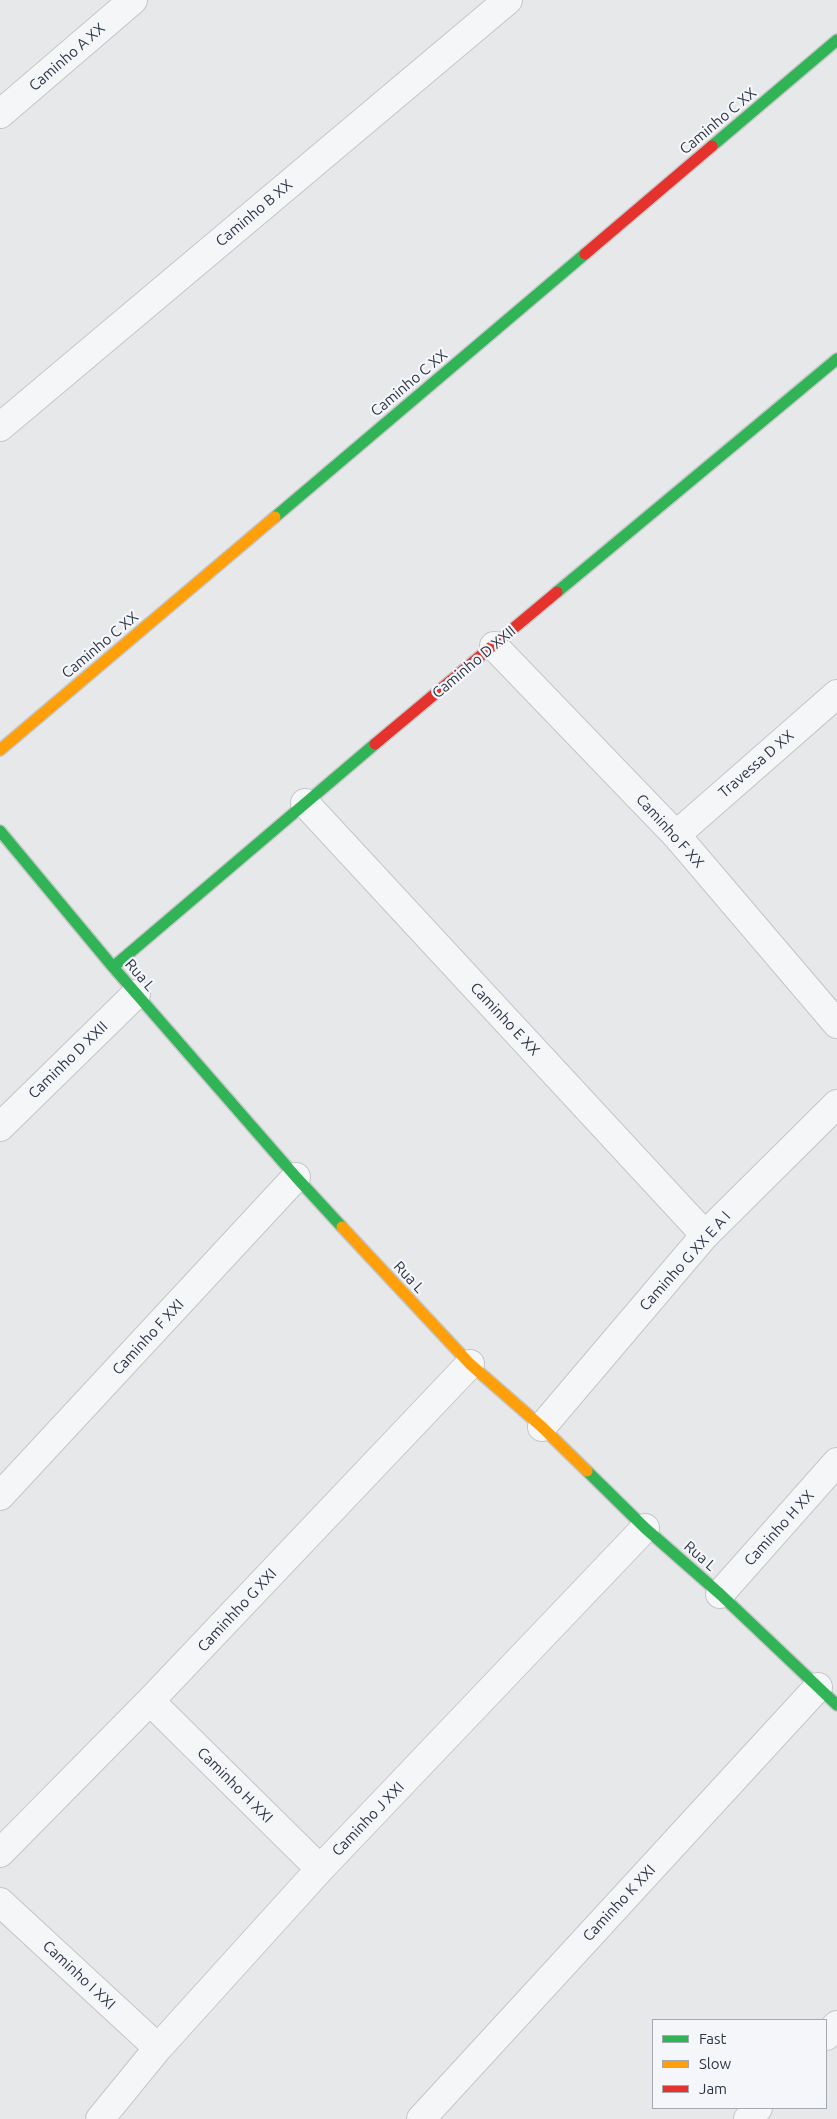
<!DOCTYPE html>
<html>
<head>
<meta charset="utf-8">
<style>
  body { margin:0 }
  #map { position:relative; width:837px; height:2119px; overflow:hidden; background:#e6e8ea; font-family:Ubuntu,sans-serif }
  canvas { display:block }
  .legend { position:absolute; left:652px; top:2019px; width:175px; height:90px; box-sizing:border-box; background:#f4f6f9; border:1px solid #a4a8b1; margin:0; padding:6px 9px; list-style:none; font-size:15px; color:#2b3445 }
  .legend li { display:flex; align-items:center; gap:10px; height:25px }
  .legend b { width:25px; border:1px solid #a4a8b1 }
</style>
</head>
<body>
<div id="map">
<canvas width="837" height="2119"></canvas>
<ul class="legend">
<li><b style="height:6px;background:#30b455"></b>Fast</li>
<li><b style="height:6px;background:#ff9f0a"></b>Slow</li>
<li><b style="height:6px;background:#e5322d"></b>Jam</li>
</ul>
</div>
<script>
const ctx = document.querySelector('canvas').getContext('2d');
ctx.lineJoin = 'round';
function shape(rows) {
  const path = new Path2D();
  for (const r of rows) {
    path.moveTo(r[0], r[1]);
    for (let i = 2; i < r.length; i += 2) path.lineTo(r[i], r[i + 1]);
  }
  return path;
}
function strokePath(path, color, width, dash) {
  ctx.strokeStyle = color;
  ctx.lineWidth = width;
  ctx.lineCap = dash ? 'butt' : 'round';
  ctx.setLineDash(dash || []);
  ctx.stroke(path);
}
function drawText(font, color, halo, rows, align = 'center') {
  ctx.font = font + ' Ubuntu,sans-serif';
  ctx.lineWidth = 4.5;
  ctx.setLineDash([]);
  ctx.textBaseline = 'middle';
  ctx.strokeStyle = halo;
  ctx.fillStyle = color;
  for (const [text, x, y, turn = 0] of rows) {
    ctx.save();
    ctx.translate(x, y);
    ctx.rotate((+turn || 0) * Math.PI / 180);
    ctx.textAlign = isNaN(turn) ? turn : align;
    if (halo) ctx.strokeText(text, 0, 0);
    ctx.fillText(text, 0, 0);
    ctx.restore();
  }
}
const street = shape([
  [0,114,133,0],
  [0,427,508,0],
  [494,646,676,835,837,1024],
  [305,803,705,1235],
  [676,835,837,694],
  [0,1127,136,994],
  [542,1427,705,1235,837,1104],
  [0,1496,296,1177],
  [720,1594,837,1462],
  [150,1701,320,1869],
  [0,1853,150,1701,470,1364],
  [0,1902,158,2048],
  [826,2036,837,2025],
  [100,2119,158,2048,320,1869,645,1528],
  [421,2119,818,1687],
  [748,2119,758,2108]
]);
const fast = shape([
  [712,146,837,40],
  [275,517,585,254],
  [557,592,837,359],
  [0,831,113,967,296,1177,342,1227],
  [113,967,375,744],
  [587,1471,645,1528,720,1594,837,1705]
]);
const slow = shape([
  [0,750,275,517],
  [342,1227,470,1364,542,1427,587,1471]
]);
const jam = shape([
  [585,254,712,146],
  [375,744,557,592]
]);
const streetNames = [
  ["Caminho A XX",67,57,-41],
  ["Caminho C XX",718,121,-40],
  ["Caminho B XX",254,213,-40],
  ["Caminho C XX",409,383,-40],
  ["Caminho C XX",100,645,-40],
  ["Caminho D XXII",474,662,-40],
  ["Travessa D XX",756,764,-41],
  ["Caminho F XX",670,831,48],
  ["Rua L",140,975,49],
  ["Caminho E XX",505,1019,47],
  ["Caminho D XXII",68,1060,-44],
  ["Caminho G XX E A I",685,1261,-48],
  ["Rua L",409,1277,47],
  ["Caminho F XXI",148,1337,-47],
  ["Caminho H XX",779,1528,-48],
  ["Rua L",700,1556,41],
  ["Caminhho G XXI",237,1610,-47],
  ["Caminho H XXI",235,1785,45],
  ["Caminho J XXI",368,1819,-46],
  ["Caminho K XXI",619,1903,-47],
  ["Caminho I XXI",79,1975,43]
];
strokePath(street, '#c4c6c8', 30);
strokePath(fast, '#c4c6c8', 14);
strokePath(slow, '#c4c6c8', 14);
strokePath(jam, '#c4c6c8', 14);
strokePath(street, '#f5f6f7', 28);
strokePath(fast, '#30b455', 11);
strokePath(slow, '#ff9f0a', 11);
strokePath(jam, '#e5322d', 11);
drawText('15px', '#2b3445', '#f4f6f9', streetNames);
</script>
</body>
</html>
